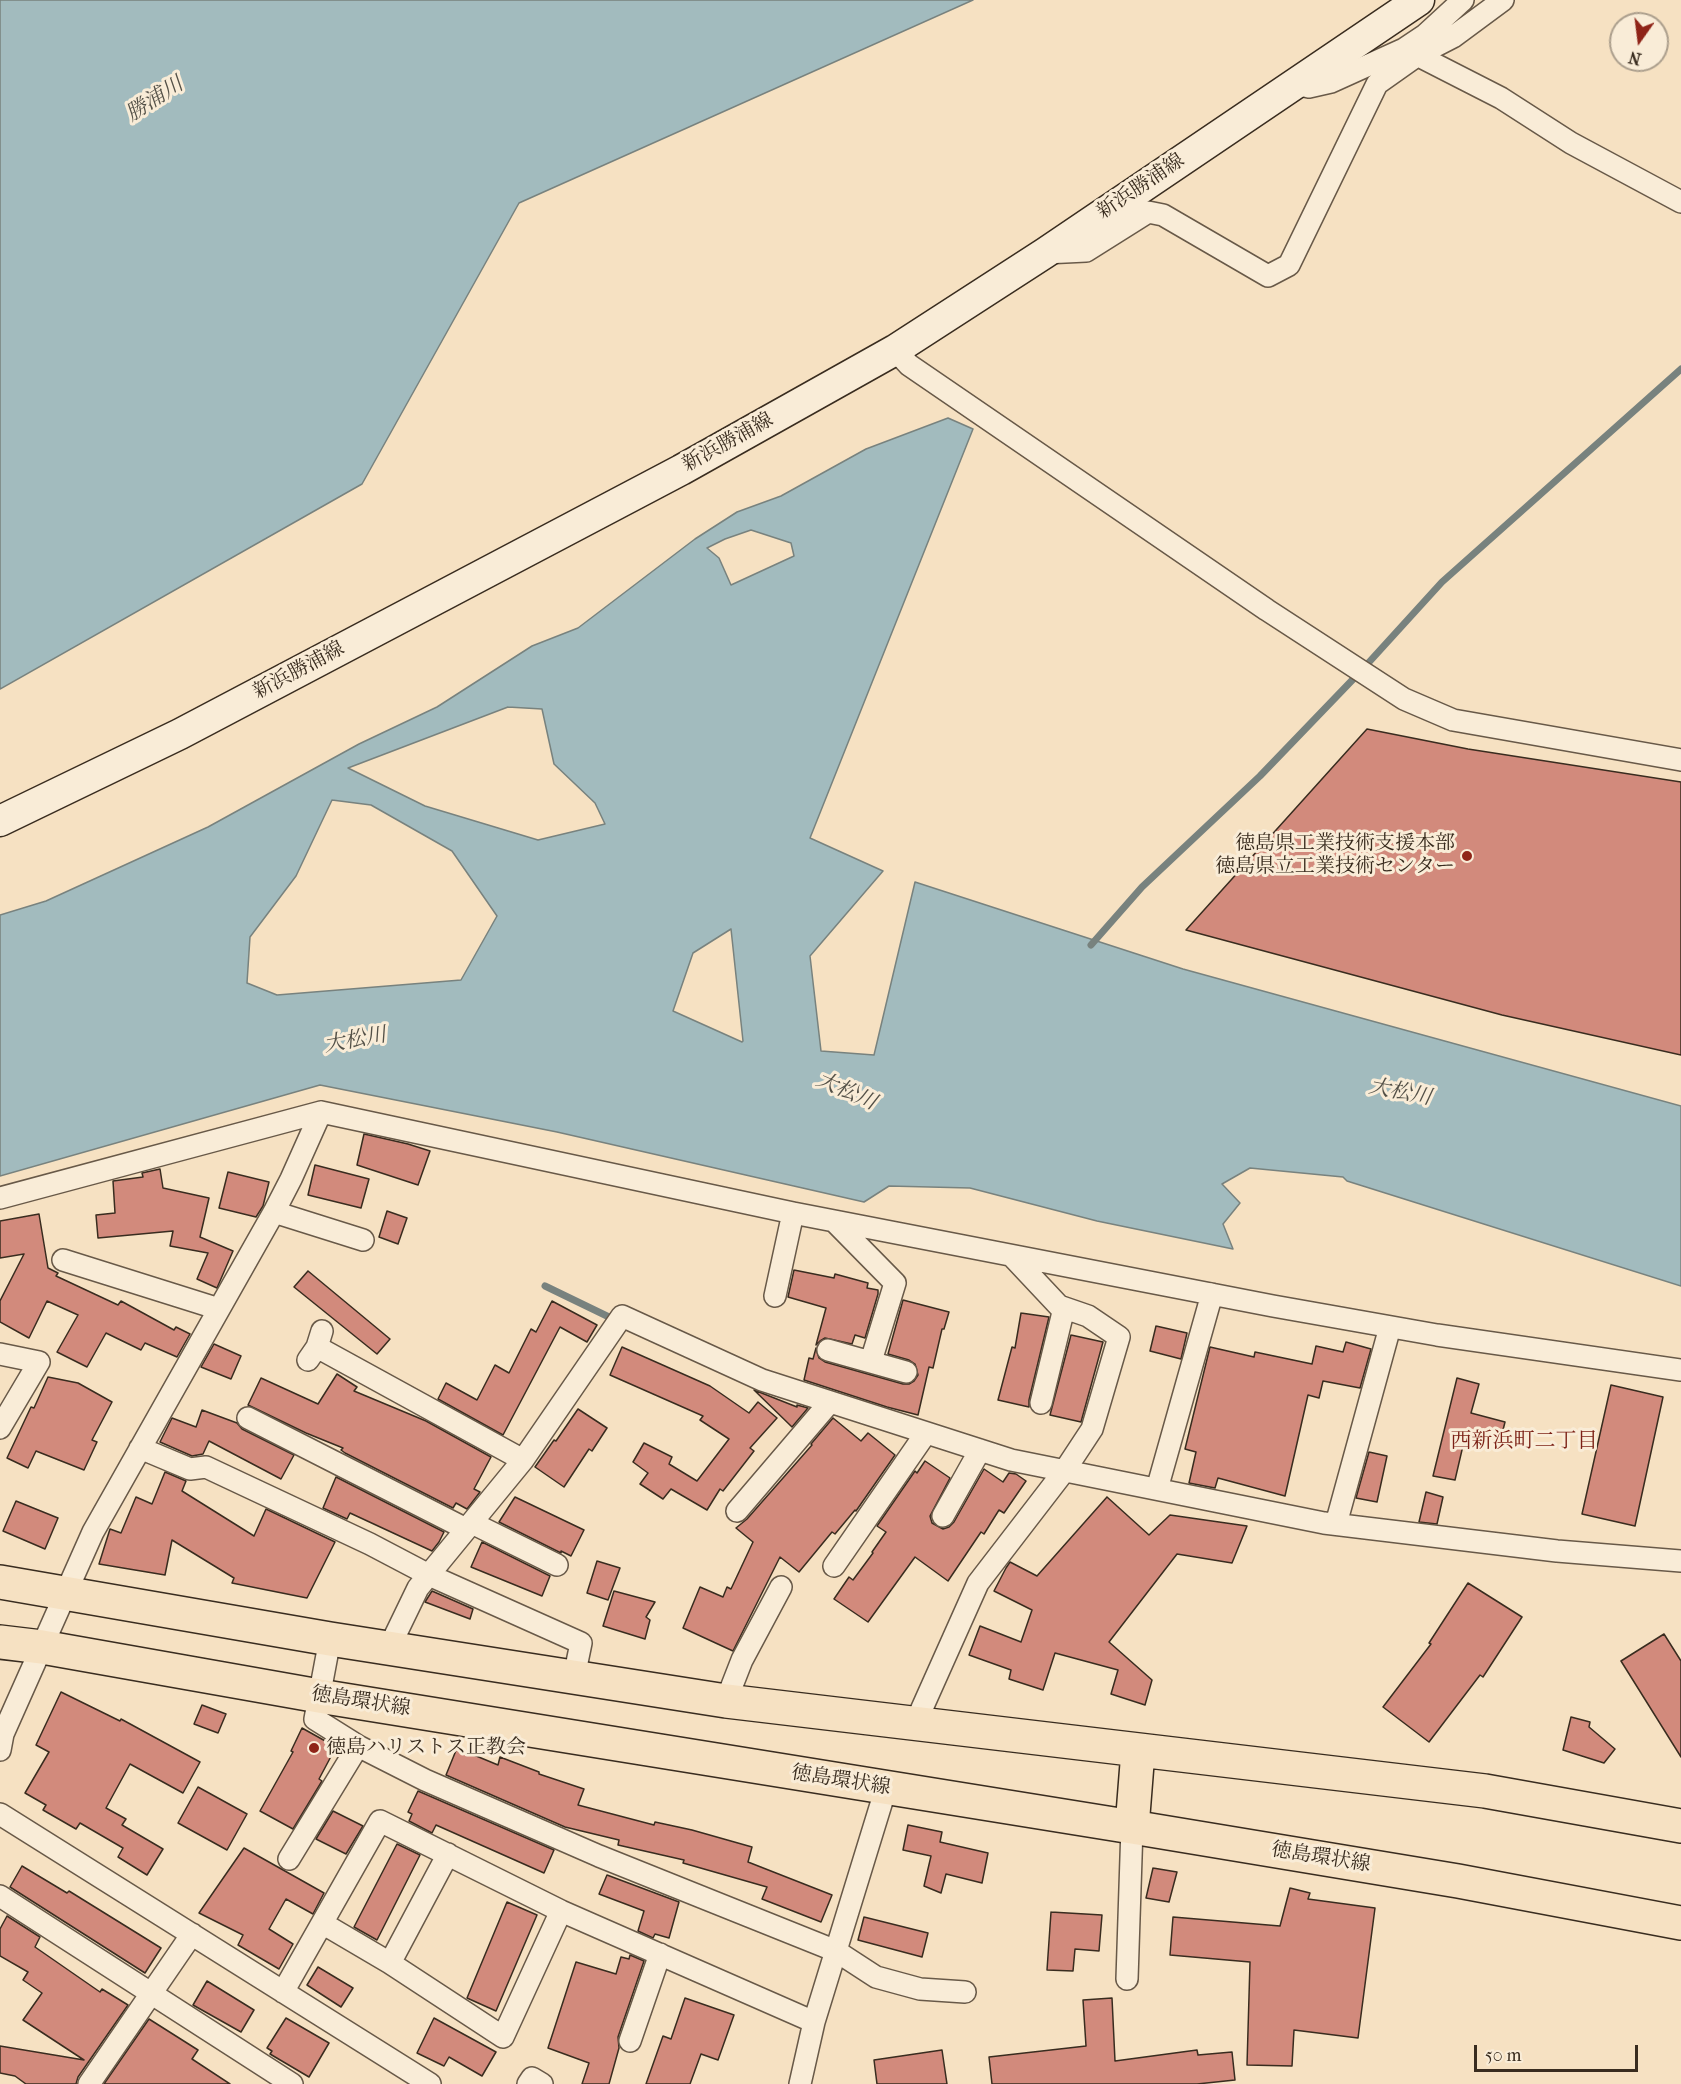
<!DOCTYPE html>
<html>
<head>
<meta charset="utf-8">
<style>
  body { margin:0 }
  #map { position:relative; width:1681px; height:2084px; overflow:hidden; background:#f6e1c2; font-family:"IM FELL French Canon",serif }
  canvas { display:block }
  .north { position:absolute; left:1609px; top:12px; width:60px; height:60px; box-sizing:border-box; background:#f9ecd7; border:2px solid #ac9f8d; border-radius:50%; rotate:194deg; font-size:16px; font-weight:700; line-height:24px; text-align:center; color:#392c1f }
  .north::after { content:''; display:block; margin:auto; width:21px; height:27px; background:#8f2418; clip-path:polygon(50% 0,100% 100%,50% 72%,0 100%) }
  .scale { position:absolute; left:1474px; top:2045px; width:164px; height:27px; box-sizing:border-box; border:3px solid #392c1f; border-top:0; padding-left:8px; font-size:18px; line-height:21px; white-space:nowrap; color:#392c1f; -webkit-text-stroke:4px #f9ecd7; paint-order:stroke }
</style>
</head>
<body>
<div id="map">
<canvas width="1681" height="2084"></canvas>
<div class="north">N</div>
<div class="scale">50 m</div>
</div>
<script>
const ctx = document.querySelector('canvas').getContext('2d');
ctx.lineJoin = 'round';
function paint(path, color) {
  ctx.fillStyle = color;
  ctx.fill(path, 'evenodd');
}
function shape(rows) {
  const path = new Path2D();
  for (const r of rows) {
    path.moveTo(r[0], r[1]);
    for (let i = 2; i < r.length; i += 2) path.lineTo(r[i], r[i + 1]);
  }
  return path;
}
function strokePath(path, color, width, dash) {
  ctx.strokeStyle = color;
  ctx.lineWidth = width;
  ctx.lineCap = dash ? 'butt' : 'round';
  ctx.setLineDash(dash || []);
  ctx.stroke(path);
}
function drawText(font, color, halo, rows, align = 'center') {
  ctx.font = font + ' "IM FELL French Canon","Noto Serif JP",serif';
  ctx.lineWidth = 6;
  ctx.setLineDash([]);
  ctx.textBaseline = 'middle';
  ctx.strokeStyle = halo;
  ctx.fillStyle = color;
  for (const [text, x, y, turn = 0] of rows) {
    ctx.save();
    ctx.translate(x, y);
    ctx.rotate((+turn || 0) * Math.PI / 180);
    ctx.textAlign = isNaN(turn) ? turn : align;
    if (halo) ctx.strokeText(text, 0, 0);
    ctx.fillText(text, 0, 0);
    ctx.restore();
  }
}
const water = shape([
  [0,0,973,0,519,203,362,484,0,689,0,0],
  [948,418,973,429,810,838,883,871,810,956,821,1051,874,1055,915,882,1183,969,1681,1106,1681,1286,1347,1181,1343,1177,1250,1168,1222,1184,1240,1203,1223,1224,1233,1249,1097,1221,970,1188,889,1186,864,1202,557,1132,320,1085,0,1176,0,915,46,901,208,827,359,744,437,707,532,646,578,628,695,539,737,512,781,496,866,449,948,418],
  [751,530,791,543,794,556,731,585,719,558,707,548,725,539,751,530],
  [508,707,542,709,554,764,595,803,605,824,538,840,425,806,348,768,508,707],
  [332,800,371,805,452,851,497,916,461,980,277,995,247,983,250,937,296,876,332,800],
  [731,929,743,1041,742,1042,673,1011,693,953,731,929]
]);
const stream = shape([
  [1091,945,1142,887,1260,776,1361,671,1442,582,1681,369],
  [545,1286,609,1317]
]);
const building = shape([
  [1367,729,1468,749,1681,782,1681,1055,1502,1015,1186,930,1367,729],
  [364,1134,408,1144,430,1151,418,1185,357,1165,364,1134],
  [315,1165,369,1179,361,1208,308,1195,315,1165],
  [160,1169,163,1188,209,1198,200,1237,233,1251,217,1288,197,1279,208,1253,170,1246,173,1231,98,1238,96,1215,115,1213,113,1181,143,1177,142,1173,160,1169],
  [228,1172,269,1182,263,1206,256,1217,219,1208,228,1172],
  [387,1211,407,1218,398,1244,379,1237,387,1211],
  [39,1214,48,1268,58,1273,56,1276,118,1305,121,1301,174,1330,176,1327,190,1334,177,1357,145,1343,141,1350,106,1333,87,1367,57,1352,78,1315,47,1301,29,1338,0,1322,0,1301,24,1254,0,1258,0,1221,39,1214],
  [794,1270,834,1278,835,1274,868,1283,867,1288,878,1290,878,1294,865,1338,855,1335,852,1344,825,1338,820,1341,816,1345,826,1308,788,1297,794,1270],
  [308,1271,390,1339,377,1354,294,1287,308,1271],
  [903,1300,949,1312,944,1329,942,1329,933,1368,929,1367,918,1415,887,1407,804,1380,809,1358,813,1359,816,1348,819,1358,825,1362,903,1384,909,1384,914,1381,918,1375,915,1364,909,1360,888,1354,903,1300],
  [552,1301,597,1325,587,1342,560,1327,503,1435,438,1399,446,1383,477,1400,495,1365,509,1373,531,1329,536,1332,552,1301],
  [1021,1313,1049,1317,1029,1400,1029,1407,998,1400,1012,1347,1015,1348,1021,1313],
  [1156,1326,1187,1333,1181,1359,1150,1351,1156,1326],
  [1071,1335,1103,1342,1081,1422,1050,1415,1071,1335],
  [1346,1342,1371,1349,1360,1388,1323,1381,1319,1398,1308,1395,1285,1496,1218,1478,1215,1488,1189,1483,1196,1452,1185,1449,1210,1347,1254,1357,1255,1352,1312,1364,1316,1346,1343,1352,1346,1342],
  [214,1344,241,1356,231,1379,201,1367,214,1344],
  [622,1347,710,1386,749,1413,758,1402,777,1418,750,1448,754,1451,723,1491,720,1489,707,1510,671,1489,663,1499,640,1484,648,1473,633,1462,644,1443,672,1457,669,1464,697,1481,729,1439,700,1420,703,1416,610,1375,622,1347],
  [337,1374,357,1387,354,1391,426,1421,491,1457,474,1489,480,1492,467,1509,456,1503,453,1508,345,1453,341,1450,343,1448,306,1433,248,1405,261,1378,318,1404,337,1374],
  [48,1377,78,1383,112,1402,92,1440,97,1442,84,1470,36,1451,28,1468,7,1458,31,1407,34,1408,48,1377],
  [1457,1378,1479,1384,1471,1413,1505,1422,1499,1446,1465,1437,1455,1480,1433,1476,1457,1378],
  [1611,1385,1663,1397,1635,1526,1582,1514,1611,1385],
  [754,1390,797,1407,797,1405,808,1408,792,1427,754,1390],
  [578,1409,607,1428,592,1451,589,1449,564,1487,535,1467,554,1440,556,1441,578,1409],
  [202,1410,237,1423,242,1429,294,1455,281,1479,209,1441,203,1454,192,1456,160,1442,172,1418,196,1427,202,1410],
  [833,1418,861,1441,868,1433,895,1455,856,1511,855,1510,835,1534,832,1532,799,1572,780,1557,733,1651,683,1628,700,1587,723,1597,727,1587,731,1589,753,1542,736,1528,747,1519,812,1445,811,1444,833,1418],
  [1369,1452,1387,1456,1377,1502,1356,1498,1369,1452],
  [925,1461,950,1478,930,1516,932,1523,943,1529,949,1527,954,1522,984,1469,1003,1482,1009,1473,1016,1474,1026,1481,1004,1513,999,1510,984,1534,981,1532,948,1581,915,1557,868,1622,834,1599,849,1577,853,1580,873,1553,872,1552,886,1532,877,1526,915,1471,917,1473,925,1461],
  [165,1472,186,1481,182,1491,254,1536,266,1509,335,1542,307,1598,232,1583,234,1578,172,1540,165,1575,99,1564,110,1529,121,1533,136,1497,152,1504,165,1472],
  [336,1477,444,1532,439,1542,432,1551,350,1513,347,1519,323,1508,336,1477],
  [1426,1492,1443,1497,1437,1524,1419,1522,1426,1492],
  [515,1497,584,1530,571,1556,561,1551,561,1553,499,1522,515,1497],
  [1107,1497,1149,1535,1170,1515,1247,1526,1232,1563,1177,1554,1109,1642,1152,1680,1145,1705,1111,1694,1118,1670,1055,1653,1043,1690,1009,1679,1011,1670,969,1655,980,1626,1021,1642,1032,1610,994,1591,1006,1568,1010,1562,1037,1576,1107,1497],
  [16,1501,58,1518,45,1549,3,1531,16,1501],
  [482,1542,550,1576,542,1596,471,1567,482,1542],
  [597,1561,620,1568,608,1600,587,1593,597,1561],
  [1468,1583,1522,1617,1483,1677,1480,1675,1429,1742,1383,1707,1431,1644,1429,1643,1468,1583],
  [432,1591,473,1609,470,1619,425,1602,432,1591],
  [614,1591,655,1602,646,1617,650,1620,645,1639,603,1626,614,1591],
  [1664,1634,1681,1661,1681,1757,1621,1661,1664,1634],
  [61,1692,120,1721,121,1719,200,1762,183,1793,130,1764,106,1808,126,1819,122,1825,163,1849,147,1875,118,1857,123,1848,80,1823,76,1829,43,1810,46,1805,25,1793,49,1752,36,1745,61,1692],
  [202,1705,226,1714,218,1733,194,1724,202,1705],
  [1571,1717,1590,1722,1589,1727,1615,1749,1604,1763,1563,1750,1571,1717],
  [302,1728,336,1747,319,1779,322,1781,293,1829,260,1811,293,1752,291,1751,302,1728],
  [457,1748,498,1765,500,1757,539,1772,539,1774,584,1789,578,1805,654,1825,655,1822,692,1830,752,1847,748,1862,832,1895,821,1922,762,1899,767,1887,683,1863,684,1860,618,1845,619,1840,565,1827,446,1775,457,1748],
  [198,1787,247,1814,227,1850,178,1823,198,1787],
  [418,1791,554,1850,544,1873,436,1825,432,1833,409,1821,412,1814,408,1812,418,1791],
  [333,1811,363,1826,346,1854,316,1839,333,1811],
  [908,1825,942,1832,940,1842,988,1853,982,1883,946,1874,941,1893,924,1886,931,1856,903,1850,908,1825],
  [397,1844,420,1855,377,1940,354,1927,397,1844],
  [244,1848,324,1893,313,1914,286,1899,269,1929,293,1944,279,1969,238,1945,243,1935,199,1913,244,1848],
  [22,1866,67,1893,69,1891,161,1948,145,1973,10,1887,22,1866],
  [1153,1868,1177,1872,1169,1902,1146,1898,1153,1868],
  [607,1875,679,1902,669,1938,655,1934,653,1938,638,1931,644,1911,599,1894,607,1875],
  [1290,1888,1310,1893,1308,1899,1375,1908,1358,2038,1294,2030,1292,2066,1247,2065,1250,1962,1170,1955,1173,1917,1280,1926,1290,1888],
  [507,1902,537,1915,496,2011,467,1998,507,1902],
  [1051,1912,1102,1915,1099,1951,1075,1949,1073,1971,1047,1970,1051,1912],
  [7,1916,40,1937,35,1947,100,1992,102,1989,128,2005,78,2077,76,2084,26,2084,15,2076,0,2073,0,2046,84,2060,23,2020,42,1993,23,1980,28,1972,0,1956,0,1929,7,1916],
  [864,1917,928,1933,922,1957,858,1940,864,1917],
  [630,1955,644,1961,618,2037,619,2048,609,2084,582,2084,589,2063,548,2048,576,1962,616,1974,621,1957,629,1959,630,1955],
  [318,1967,353,1988,341,2007,307,1985,318,1967],
  [207,1981,254,2010,241,2032,193,2005,207,1981],
  [685,1998,734,2015,718,2060,701,2054,690,2084,646,2084,663,2036,671,2039,685,1998],
  [1112,1998,1115,2061,1197,2050,1198,2055,1232,2052,1235,2080,1197,2084,992,2084,989,2057,1086,2046,1083,2000,1112,1998],
  [286,2018,329,2043,309,2077,270,2054,272,2051,267,2048,286,2018],
  [434,2018,496,2052,482,2076,449,2057,444,2066,417,2053,434,2018],
  [149,2019,198,2050,192,2059,230,2084,104,2084,149,2019],
  [942,2050,947,2084,877,2084,874,2060,942,2050]
]);
const street = shape([
  [1409,51,1501,98,1571,143,1681,202],
  [1296,84,1309,87,1331,82,1404,49,1425,35,1463,0],
  [1045,253,1086,251,1148,212,1163,215,1268,276,1289,265,1377,84,1418,55,1453,37,1503,0],
  [895,350,909,365,1267,610,1404,699,1453,720,1681,760],
  [0,1198,321,1112,793,1213,1273,1306,1437,1335,1681,1370],
  [274,1212,363,1240],
  [834,1221,895,1283,871,1361],
  [63,1260,219,1309],
  [775,1296,793,1213],
  [317,1347,523,1460],
  [828,1350,906,1372],
  [0,1354,39,1362,0,1428],
  [308,1360,317,1347,322,1331],
  [1041,1403,1064,1308],
  [248,1418,466,1529],
  [140,1448,190,1469,206,1467,370,1544,429,1575,581,1643,574,1677],
  [1157,1489,1212,1294],
  [737,1511,830,1402],
  [943,1516,980,1450],
  [472,1523,557,1565],
  [1336,1524,1390,1327],
  [834,1566,926,1433],
  [330,1639,315,1719,358,1746,425,1780,599,1856,836,1951,876,1977,920,1989,965,1992],
  [389,1648,418,1588,523,1460,622,1316,762,1380,1011,1460,1324,1523,1557,1551,1681,1561],
  [726,1701,742,1660,781,1587],
  [915,1724,978,1583,1065,1470,1092,1429,1119,1337,1088,1316,1059,1306,1012,1256],
  [0,1750,3,1734,93,1532,274,1212,291,1179,321,1112],
  [0,1814,430,2084],
  [448,1854,390,1963,503,2037,561,1911],
  [289,1859,358,1746],
  [0,1896,292,2084],
  [322,1923,390,1963],
  [1127,1979,1132,1827],
  [283,1992,380,1821,561,1911,814,2022],
  [630,2041,660,1954],
  [89,2084,192,1934],
  [528,2084,532,2078,542,2084],
  [800,2084,814,2022,886,1788]
]);
const secondary = shape([
  [0,821,180,734,681,470,895,350,1045,253,1419,0]
]);
const primary = shape([
  [0,1582,330,1639,726,1701,1485,1791,1681,1826],
  [0,1642,42,1647,319,1696,1132,1827,1458,1881,1681,1923],
  [1132,1827,1138,1751]
]);
const markers = [
  [1467,856,6,"#8f2418"],
  [314,1748,6,"#8f2418"]
];
const streetNames = [
  ["新浜勝浦線",1141,187,-34],
  ["新浜勝浦線",728,443,-29],
  ["新浜勝浦線",299,671,-28],
  ["徳島環状線",361,1702,9],
  ["徳島環状線",841,1781,9],
  ["徳島環状線",1321,1858,9]
];
const poiNames = [
  ["徳島県工業技術支援本部",1455,844],
  ["徳島県立工業技術センター",1455,867],
  ["徳島ハリストス正教会",326,1748,"left"]
];
const waterNames = [
  ["勝浦川",155,100,-33],
  ["大松川",355,1041,-10],
  ["大松川",846,1092,24],
  ["大松川",1400,1093,11]
];
const neighbourhoodNames = [
  ["西新浜町二丁目",1524,1442]
];
paint(water, '#a2bbbe');
strokePath(water, '#78827e', 1.5);
strokePath(stream, '#78827e', 7);
paint(building, '#d28a7c');
strokePath(building, '#392c1f', 1.5);
strokePath(street, '#685948', 24);
strokePath(secondary, '#392c1f', 33);
strokePath(primary, '#392c1f', 36);
strokePath(street, '#f9ecd7', 21);
strokePath(secondary, '#f9ecd7', 30);
strokePath(primary, '#f6e1c2', 33);
for (const [x, y, r, color] of markers) {
  const dot = new Path2D();
  dot.arc(x, y, r, 0, 2 * Math.PI);
  ctx.fillStyle = color;
  ctx.fill(dot);
  strokePath(dot, '#f9ecd7', 2);
}
drawText('20px', '#392c1f', '#f9ecd7', streetNames);
drawText('20px', '#392c1f', '#f9ecd7', poiNames, 'right');
drawText('italic 21px', '#535047', '#f9ecd7', waterNames);
drawText('21px', '#7a1f14', '#f9ecd7', neighbourhoodNames);
</script>
</body>
</html>
